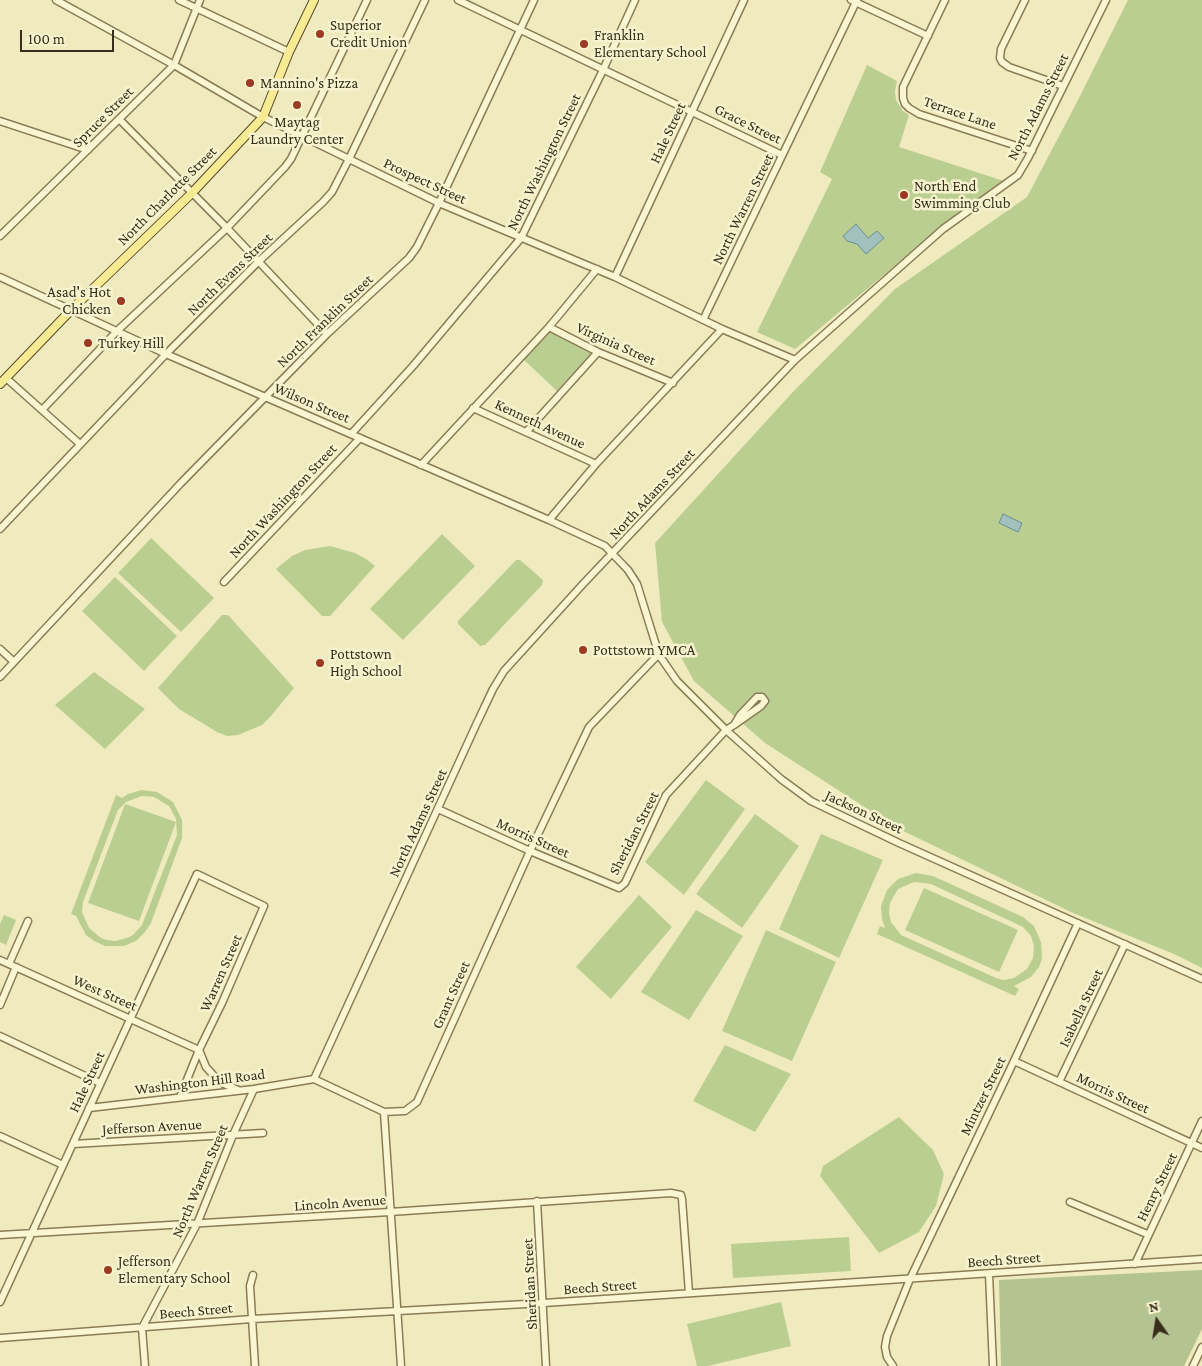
<!DOCTYPE html>
<html>
<head>
<meta charset="utf-8">
<style>
  body { margin:0 }
  #map { position:relative; width:1202px; height:1366px; overflow:hidden; background:#f0ebbe; font-family:"Crimson Pro",serif }
  canvas { display:block }
  .north { position:absolute; left:1132px; top:1296px; width:50px; height:50px; -webkit-text-stroke:4px #f7f3ce; paint-order:stroke; rotate:347deg; font-size:14px; font-weight:700; line-height:20px; text-align:center; color:#382f1b }
  .north::after { content:''; display:block; margin:auto; width:18px; height:22px; background:#382f1b; clip-path:polygon(50% 0,100% 100%,50% 72%,0 100%) }
  .scale { position:absolute; left:20px; top:30px; width:94px; height:22px; box-sizing:border-box; border:2px solid #382f1b; border-top:0; padding-left:6px; font-size:15px; line-height:18px; white-space:nowrap; color:#382f1b; -webkit-text-stroke:4px #f7f3ce; paint-order:stroke }
</style>
</head>
<body>
<div id="map">
<canvas width="1202" height="1366"></canvas>
<div class="north">N</div>
<div class="scale">100 m</div>
</div>
<script>
const ctx = document.querySelector('canvas').getContext('2d');
ctx.lineJoin = 'round';
function paint(path, color) {
  ctx.fillStyle = color;
  ctx.fill(path, 'evenodd');
}
function shape(rows) {
  const path = new Path2D();
  for (const r of rows) {
    path.moveTo(r[0], r[1]);
    for (let i = 2; i < r.length; i += 2) path.lineTo(r[i], r[i + 1]);
  }
  return path;
}
function strokePath(path, color, width, dash) {
  ctx.strokeStyle = color;
  ctx.lineWidth = width;
  ctx.lineCap = dash ? 'butt' : 'round';
  ctx.setLineDash(dash || []);
  ctx.stroke(path);
}
function drawText(font, color, halo, rows, align = 'center') {
  ctx.font = font + ' "Crimson Pro",serif';
  ctx.lineWidth = 5;
  ctx.setLineDash([]);
  ctx.textBaseline = 'middle';
  ctx.strokeStyle = halo;
  ctx.fillStyle = color;
  for (const [text, x, y, turn = 0] of rows) {
    ctx.save();
    ctx.translate(x, y);
    ctx.rotate((+turn || 0) * Math.PI / 180);
    ctx.textAlign = isNaN(turn) ? turn : align;
    if (halo) ctx.strokeText(text, 0, 0);
    ctx.fillText(text, 0, 0);
    ctx.restore();
  }
}
const green = shape([
  [1128,0,1202,0,1202,968,1174,954,1073,913,897,828,765,743,694,681,662,622,655,543,791,394,895,289,1027,197,1077,102],
  [867,65,897,81,895,91,896,100,903,111,909,115,899,147,1004,181,963,209,795,349,757,332,832,179,820,172],
  [551,332,593,352,557,391,522,358,545,333],
  [442,534,475,566,403,640,370,609],
  [151,538,214,598,181,632,118,573],
  [330,546,355,553,366,559,375,566,330,616,322,616,276,569,292,556,305,550],
  [516,560,520,560,543,580,542,585,485,645,480,646,458,624,458,621],
  [115,577,177,636,144,671,82,611],
  [222,615,228,615,294,688,271,716,262,725,238,735,227,736,217,732,179,709,158,688],
  [94,672,145,709,105,749,55,705],
  [706,780,745,809,684,895,645,862],
  [142,790,157,792,173,802,182,820,182,838,151,923,145,932,136,941,124,946,105,946,94,941,86,935,76,916,71,914,116,795,122,798,128,794],
  [142,796,154,797,169,806,176,819,177,835,142,925,133,935,127,938,115,941,107,940,101,938,89,928,82,912,83,902,118,810,126,802],
  [125,804,176,822,139,921,88,903],
  [755,814,799,846,742,928,696,894],
  [821,834,883,860,839,958,779,929],
  [916,873,933,876,1023,917,1034,926,1041,942,1042,959,1039,967,1031,977,1014,986,1019,989,1015,996,877,934,880,926,885,928,882,919,881,906,887,890,898,879],
  [914,882,931,884,1023,927,1031,936,1034,946,1033,958,1027,969,1014,978,1003,980,996,978,901,935,891,922,889,913,890,903,898,889],
  [924,888,1018,930,999,972,905,930],
  [639,895,672,927,611,999,576,967],
  [696,910,743,936,689,1020,641,992],
  [4,915,16,920,6,945,0,942,0,924],
  [766,930,836,962,792,1061,722,1031],
  [725,1045,791,1074,755,1132,693,1101],
  [899,1117,933,1150,944,1174,936,1206,919,1232,879,1253,820,1176,823,1166],
  [849,1237,851,1271,733,1278,731,1244],
  [781,1302,791,1346,708,1366,697,1366,687,1324]
]);
const cemetery = shape([
  [1202,1270,1202,1329,1184,1366,1001,1366,999,1280]
]);
const water = shape([
  [856,224,868,238,877,231,884,238,866,254,857,244,847,241,843,236,856,224],
  [1003,514,1022,523,1018,532,999,523,1003,514]
]);
const minor = shape([
  [56,0,174,65,263,117,439,203,615,277,722,329,795,360],
  [179,0,289,52],
  [458,0,782,155],
  [851,0,928,36],
  [945,0,903,87,903,98,905,104,909,108,919,114,1032,151],
  [1025,0,1001,49,1000,58,1002,62,1009,67,1063,86],
  [120,120,227,228,327,334],
  [0,121,88,150],
  [0,236,174,65,200,0],
  [0,277,166,354,549,520,605,546,628,570,637,584,659,655,677,681,726,730,781,779,811,801,899,843,1202,979],
  [615,277,744,0],
  [703,320,857,0],
  [549,327,598,352,673,383],
  [6,378,80,444],
  [473,408,596,464],
  [42,410,117,331,227,228,285,167,291,159,367,0],
  [527,431,598,352],
  [352,433,413,366,521,238,603,70,635,0],
  [421,465,549,327,597,269],
  [549,520,596,464,722,329],
  [0,529,166,354,258,262,323,202,332,192,349,159,425,0],
  [224,582,360,438],
  [0,649,14,662],
  [0,677,181,483,327,334,409,258,417,247,439,203,534,0],
  [438,809,530,851,619,888,625,883,666,795,726,730,734,725,761,706,765,701,762,697,757,697,740,715,734,725],
  [0,960,199,1050],
  [9,964,28,921],
  [0,1005,16,967],
  [0,1036,100,1083],
  [199,1050,206,1067,215,1077,224,1084,238,1090],
  [1014,1061,1202,1148],
  [314,1079,476,725,493,689,504,671,583,584,795,360,943,229,1018,175,1028,158,1106,0],
  [314,1079,384,1112,405,1111,417,1102,530,851,589,727,655,658,659,655],
  [1059,1082,1125,944],
  [89,1108,254,1089,314,1079],
  [384,1112,401,1366],
  [0,1136,63,1165],
  [73,1144,263,1133],
  [537,1201,546,1366],
  [1070,1202,1147,1234],
  [0,1235,390,1212,671,1193,681,1195,682,1199,689,1293],
  [1135,1264,1202,1121],
  [989,1274,993,1366],
  [253,1275,250,1286,255,1366],
  [0,1302,197,874,264,906,222,1003,199,1050,180,1097],
  [0,1338,252,1319,544,1303,1202,1259],
  [145,1366,142,1328,197,1224,233,1135,254,1089],
  [893,1366,887,1357,885,1347,887,1336,910,1279,1014,1061,1078,923],
  [1193,1366,1202,1347]
]);
const major = shape([
  [0,384,72,309,191,194,263,117,289,52,314,0]
]);
const markers = [
  [320,34,5,"#9c3a23"],
  [584,44,5,"#9c3a23"],
  [250,83,5,"#9c3a23"],
  [297,105,5,"#9c3a23"],
  [904,195,5,"#9c3a23"],
  [121,301,5,"#9c3a23"],
  [88,343,5,"#9c3a23"],
  [583,650,5,"#9c3a23"],
  [320,663,5,"#9c3a23"],
  [108,1270,5,"#9c3a23"]
];
const poiNames = [
  ["Superior",330,25],
  ["Credit Union",330,42],
  ["Franklin",594,35],
  ["Elementary School",594,52],
  ["Mannino's Pizza",260,83],
  ["Maytag",297,122,"center"],
  ["Laundry Center",297,139,"center"],
  ["North End",914,186],
  ["Swimming Club",914,203],
  ["Asad's Hot",111,292,"right"],
  ["Chicken",111,309,"right"],
  ["Turkey Hill",98,343],
  ["Pottstown YMCA",593,650],
  ["Pottstown",330,654],
  ["High School",330,671],
  ["Jefferson",118,1261],
  ["Elementary School",118,1278]
];
const streetNames = [
  ["North Adams Street",1038,107,-63],
  ["Terrace Lane",960,113,19],
  ["Spruce Street",103,117,-45],
  ["Grace Street",748,124,26],
  ["Hale Street",668,133,-65],
  ["North Washington Street",544,162,-64],
  ["Prospect Street",425,181,25],
  ["North Charlotte Street",167,196,-45],
  ["North Warren Street",743,209,-64],
  ["North Evans Street",230,274,-44],
  ["North Franklin Street",325,321,-44],
  ["Virginia Street",616,344,24],
  ["Wilson Street",312,403,23],
  ["Kenneth Avenue",540,424,25],
  ["North Adams Street",652,494,-47],
  ["North Washington Street",283,501,-47],
  ["Jackson Street",864,812,25],
  ["North Adams Street",418,823,-65],
  ["Sheridan Street",634,833,-63],
  ["Morris Street",533,838,24],
  ["Warren Street",221,973,-66],
  ["West Street",105,993,24],
  ["Grant Street",451,995,-66],
  ["Isabella Street",1081,1008,-65],
  ["Hale Street",87,1082,-65],
  ["Washington Hill Road",200,1082,-7],
  ["Morris Street",1113,1093,25],
  ["Mintzer Street",983,1096,-64],
  ["Jefferson Avenue",152,1127,-3],
  ["North Warren Street",200,1181,-67],
  ["Henry Street",1157,1187,-64],
  ["Lincoln Avenue",340,1203,-4],
  ["Beech Street",1004,1260,-4],
  ["Sheridan Street",530,1284,-93],
  ["Beech Street",600,1287,-4],
  ["Beech Street",196,1311,-5]
];
paint(green, '#bbce92');
paint(cemetery, '#b3c392');
paint(water, '#a2c1be');
strokePath(water, '#69908e', 1);
strokePath(minor, '#897c56', 9);
strokePath(major, '#57482b', 10);
strokePath(minor, '#fbf6d2', 6);
strokePath(major, '#f6eb93', 8);
for (const [x, y, r, color] of markers) {
  const dot = new Path2D();
  dot.arc(x, y, r, 0, 2 * Math.PI);
  ctx.fillStyle = color;
  ctx.fill(dot);
  strokePath(dot, '#f7f3ce', 2);
}
drawText('15px', '#382f1b', '#f7f3ce', poiNames, 'left');
drawText('15px', '#382f1b', '#f7f3ce', streetNames);
</script>
</body>
</html>
